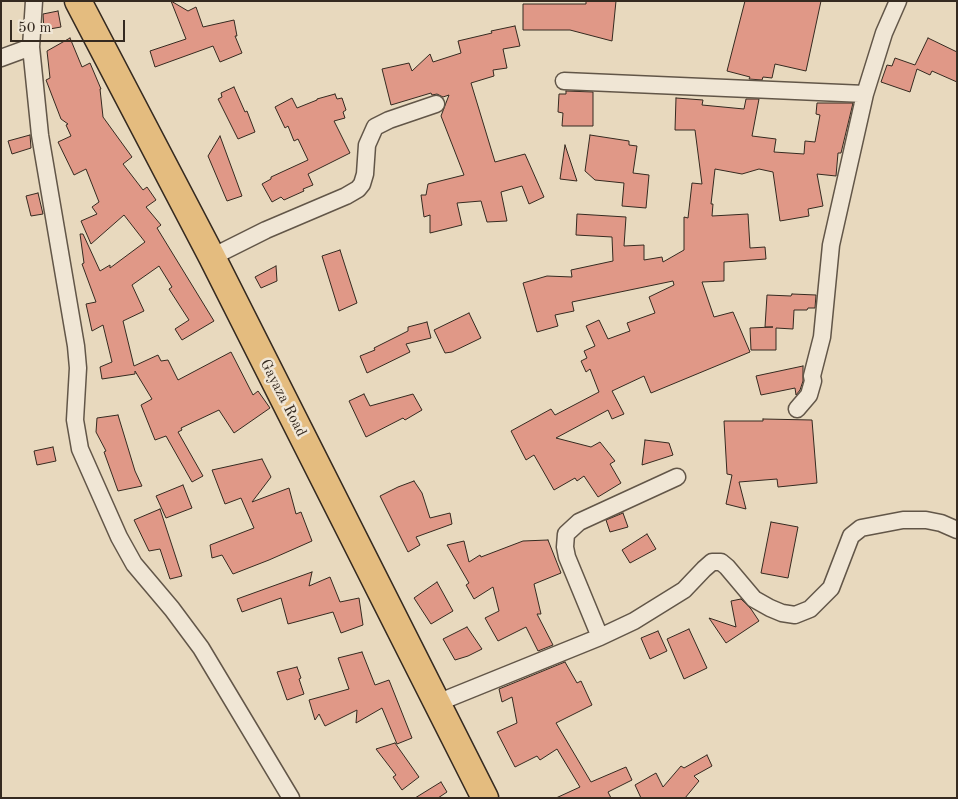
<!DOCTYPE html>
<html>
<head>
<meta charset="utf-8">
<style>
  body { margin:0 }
  #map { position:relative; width:958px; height:799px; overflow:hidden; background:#e8d9be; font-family:"Old Standard TT",serif }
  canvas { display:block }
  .frame { position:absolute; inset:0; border:2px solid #352a20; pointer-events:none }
  .scale { position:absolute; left:10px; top:20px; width:115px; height:22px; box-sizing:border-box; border:2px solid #352a20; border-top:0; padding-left:6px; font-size:15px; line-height:18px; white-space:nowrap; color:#352a20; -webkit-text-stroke:4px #f0e6d5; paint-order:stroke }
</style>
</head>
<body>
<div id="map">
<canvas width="958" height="799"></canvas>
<div class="frame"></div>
<div class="scale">50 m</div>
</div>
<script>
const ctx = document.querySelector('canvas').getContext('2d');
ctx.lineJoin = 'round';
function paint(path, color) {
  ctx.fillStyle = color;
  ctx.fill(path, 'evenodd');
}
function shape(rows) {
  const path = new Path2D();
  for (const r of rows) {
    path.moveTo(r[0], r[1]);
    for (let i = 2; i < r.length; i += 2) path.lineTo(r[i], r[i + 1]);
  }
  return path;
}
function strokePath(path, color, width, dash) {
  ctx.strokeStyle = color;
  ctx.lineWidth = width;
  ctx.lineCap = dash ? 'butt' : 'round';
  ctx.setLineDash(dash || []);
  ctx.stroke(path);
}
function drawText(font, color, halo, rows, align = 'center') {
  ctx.font = font + ' "Old Standard TT",serif';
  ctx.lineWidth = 5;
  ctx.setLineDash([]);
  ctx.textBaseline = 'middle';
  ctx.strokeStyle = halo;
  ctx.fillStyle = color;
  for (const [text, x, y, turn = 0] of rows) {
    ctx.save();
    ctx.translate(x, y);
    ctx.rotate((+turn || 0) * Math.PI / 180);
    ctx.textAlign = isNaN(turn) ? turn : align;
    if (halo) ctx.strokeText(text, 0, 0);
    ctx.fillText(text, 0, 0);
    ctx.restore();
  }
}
const building = shape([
  [171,1,188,11,196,7,203,27,234,20,237,36,235,36,242,53,220,62,213,46,155,67,150,51,186,39,171,1],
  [586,1,616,1,612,41,570,30,523,30,523,4,586,4,586,1],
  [745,1,821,1,806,71,775,64,772,78,763,77,762,80,749,79,750,77,727,71,745,1],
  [58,11,61,27,44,30,43,14,58,11],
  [515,26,520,46,503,49,507,68,493,70,494,76,471,83,495,162,525,154,544,197,529,204,522,186,501,192,507,221,487,222,481,201,457,203,462,225,430,233,430,215,424,217,421,195,426,195,428,184,464,175,441,116,449,95,443,97,437,94,432,95,431,93,391,105,382,69,409,63,412,71,430,54,433,62,461,53,458,41,492,33,491,31,515,26],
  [70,38,82,67,90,63,101,89,100,89,103,117,132,157,123,164,143,190,147,187,156,200,146,207,161,225,157,228,214,321,182,340,175,329,189,320,169,289,172,287,159,266,132,285,144,311,123,321,134,366,158,355,161,361,168,360,178,380,231,352,253,395,258,391,270,408,234,433,219,410,181,428,182,430,178,432,203,476,192,482,166,436,155,440,141,405,152,399,135,371,135,374,102,379,100,367,112,362,103,325,92,331,86,304,96,302,82,264,84,263,80,234,83,234,100,271,110,265,110,268,145,242,124,215,91,244,81,221,97,214,92,207,99,202,86,169,74,175,58,142,71,136,66,125,68,124,61,119,46,80,50,78,47,51,70,38],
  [928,38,957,52,957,82,932,71,930,75,917,69,910,92,881,82,887,65,892,66,895,58,915,65,928,38],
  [234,87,245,112,247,111,255,132,238,139,218,99,222,97,221,93,234,87],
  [566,91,593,92,593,126,562,126,563,113,558,112,559,94,566,94,566,91],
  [335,94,337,99,342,98,346,110,343,112,345,118,334,121,350,153,308,174,313,185,303,189,304,191,284,200,281,197,272,202,262,184,271,179,271,177,308,160,298,139,294,141,288,126,285,128,275,107,292,98,297,108,317,100,317,99,335,94],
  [676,98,703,100,702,105,744,109,746,99,759,99,752,136,776,139,774,152,804,154,805,141,815,142,820,115,816,114,817,103,853,103,841,153,838,153,836,176,817,174,823,206,808,209,809,216,780,221,773,172,759,169,742,174,715,169,711,204,713,204,712,216,748,214,750,248,765,247,766,259,724,262,724,281,702,282,714,317,733,312,750,352,651,393,644,376,612,391,624,414,612,419,608,410,556,438,591,447,600,442,615,461,610,464,621,483,598,497,584,476,577,481,575,478,554,490,534,455,526,460,511,431,551,409,555,415,599,392,590,369,586,372,581,361,587,358,584,351,595,346,586,326,599,320,608,339,630,331,627,323,655,313,649,297,674,285,673,281,572,302,574,311,555,315,558,326,537,332,523,283,547,276,572,277,571,270,613,261,612,237,576,235,577,214,626,217,624,246,644,245,644,260,662,257,663,262,684,250,684,217,688,218,692,183,702,184,695,130,675,130,676,98],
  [30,135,31,148,12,154,8,141,30,135],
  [590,135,629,141,629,145,637,146,633,173,649,175,646,208,622,206,624,183,595,180,585,171,590,135],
  [220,136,242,196,227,201,208,156,220,136],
  [565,145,577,181,560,179,565,145],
  [38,193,43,214,31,216,26,196,38,193],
  [340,250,357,303,339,311,322,256,340,250],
  [276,266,277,281,261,288,255,277,276,266],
  [792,294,816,295,815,308,808,308,807,310,794,310,793,329,776,328,776,350,751,350,750,328,773,327,765,327,767,295,791,296,792,294],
  [469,313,481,338,452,352,445,353,434,330,469,313],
  [427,322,431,338,406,344,410,352,367,373,360,356,375,350,374,348,408,331,408,327,427,322],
  [803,366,803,381,800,390,796,395,795,388,761,395,756,376,803,366],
  [364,394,370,406,413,394,422,410,405,420,403,418,366,437,349,401,364,394],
  [118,415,135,471,142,486,118,491,104,452,106,451,96,432,97,418,118,415],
  [763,419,812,420,817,483,778,487,777,479,739,482,746,509,726,504,732,475,727,474,724,421,763,421,763,419],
  [645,440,669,443,673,455,642,465,645,440],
  [53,447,56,461,37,465,34,451,53,447],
  [262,459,271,477,252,502,289,488,296,514,301,512,312,541,269,560,233,574,222,555,212,558,210,545,254,528,241,498,225,504,212,470,262,459],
  [414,481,422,493,430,518,450,513,452,524,416,537,420,545,408,552,380,496,398,487,414,481],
  [183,485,192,508,166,518,156,496,183,485],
  [160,509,182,576,170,579,160,549,149,551,134,520,160,509],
  [623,513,628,527,610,532,606,520,623,513],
  [771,522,798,527,788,578,761,573,771,522],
  [647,534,656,549,630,563,622,550,647,534],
  [548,540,561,573,534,584,541,614,537,614,553,645,538,651,526,627,498,641,485,618,499,611,493,587,474,599,466,585,469,583,447,545,464,541,469,562,480,555,481,557,523,541,548,540],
  [312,572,309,586,330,577,340,602,359,598,363,625,341,633,333,612,288,624,281,598,242,612,237,599,312,572],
  [437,582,453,611,431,624,414,598,437,582],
  [741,599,751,609,759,621,726,643,709,618,736,627,731,601,741,599],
  [467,627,482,649,468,656,455,660,443,639,467,627],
  [689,629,707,668,684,679,667,639,689,629],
  [658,631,667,651,650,659,641,638,658,631],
  [362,652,375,685,389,680,412,738,397,744,382,708,356,723,357,710,325,726,319,714,315,720,309,700,349,689,338,658,362,652],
  [565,662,577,683,581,681,592,705,556,723,591,782,626,767,632,780,608,792,611,798,556,798,580,787,557,749,540,760,537,756,515,767,497,732,517,723,512,697,502,702,499,689,565,662],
  [297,667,301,678,299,679,304,694,287,700,277,672,297,667],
  [395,743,419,777,402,790,393,777,396,775,376,749,395,743],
  [707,755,712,766,694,776,699,781,685,798,641,798,635,785,656,773,663,787,681,766,684,768,707,755],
  [441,782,447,792,438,798,415,798,441,782]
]);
const street = shape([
  [34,1,31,47,40,135,76,346,78,368,75,420,80,449,119,537,134,564,172,609,201,648,291,798],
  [1,58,31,47],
  [564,81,865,94],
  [212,257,266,230,346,196,358,189,362,184,365,174,367,145,375,127,389,120,436,104],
  [797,409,809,395,813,381,812,376,822,337,831,245,865,94,884,33,898,1],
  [600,637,567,557,565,547,566,534,579,522,677,477],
  [437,703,600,637,634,621,684,590,704,569,712,562,721,562,727,567,754,599,770,608,782,613,795,615,810,609,831,588,851,536,861,528,903,520,926,520,941,523,957,530]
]);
const primary = shape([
  [78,1,212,257,485,798]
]);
const streetNames = [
  ["Gayaza Road",283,398,63]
];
paint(building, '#e09887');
strokePath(building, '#352a20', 1);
strokePath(street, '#625648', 19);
strokePath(primary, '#352a20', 29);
strokePath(street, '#f0e6d5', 16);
strokePath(primary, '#e4bc7f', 26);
drawText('15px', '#352a20', '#f0e6d5', streetNames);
</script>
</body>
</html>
